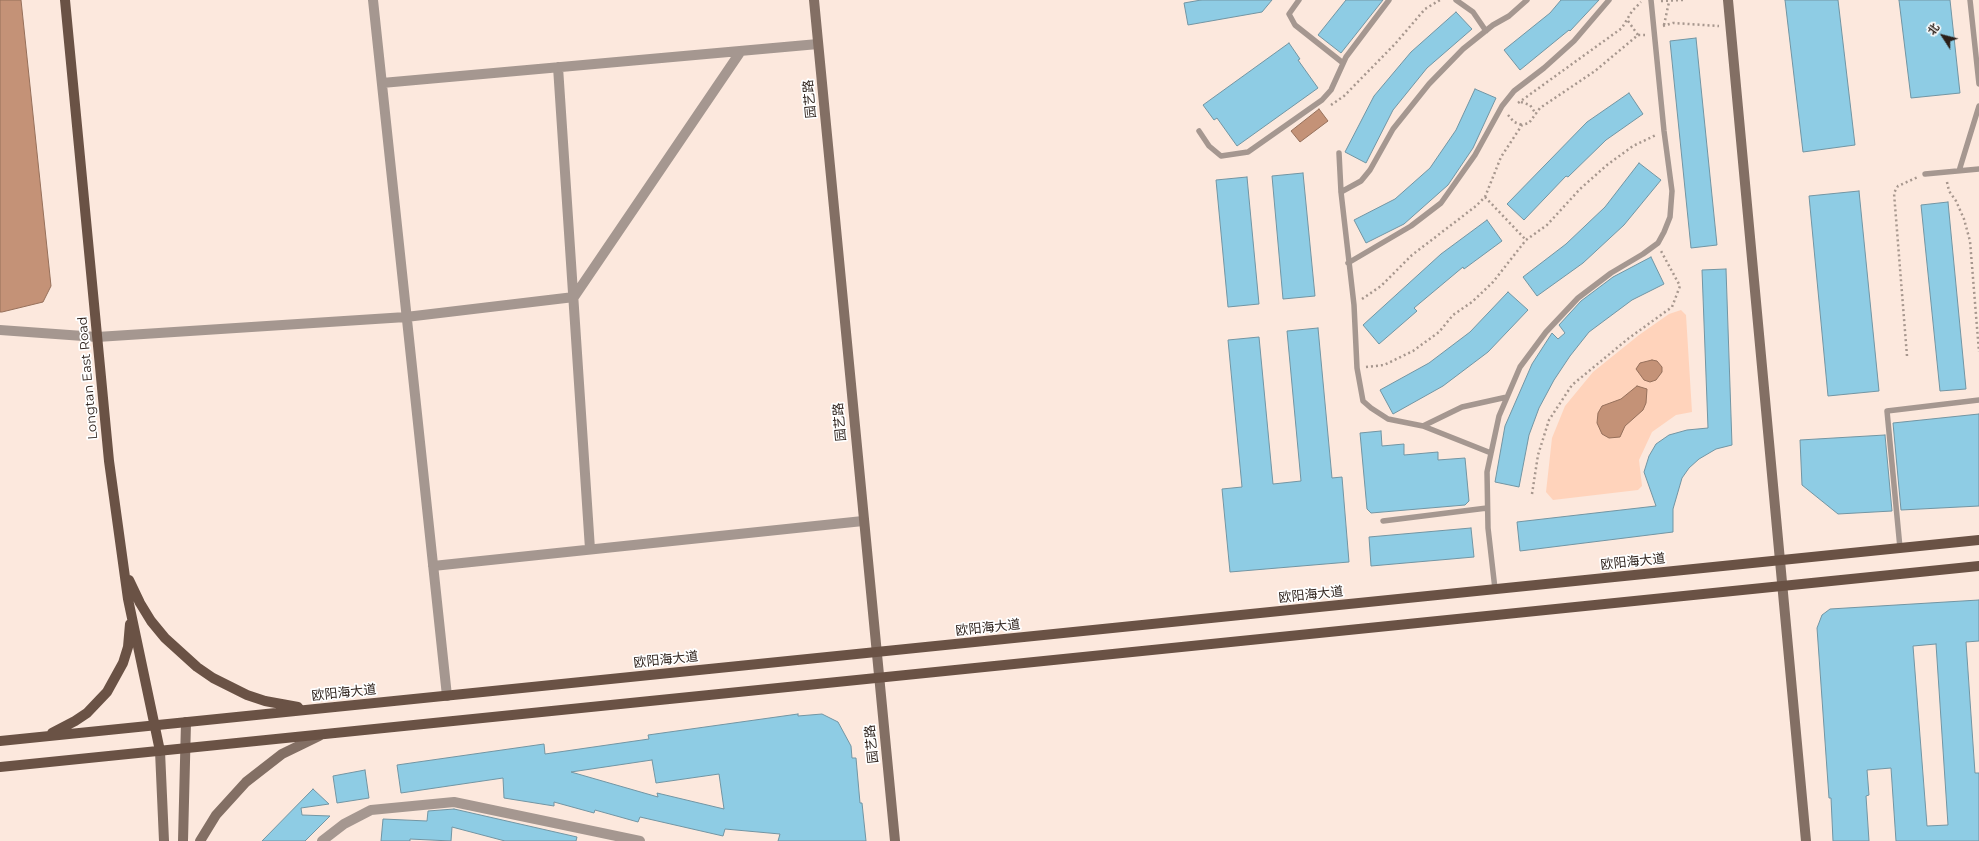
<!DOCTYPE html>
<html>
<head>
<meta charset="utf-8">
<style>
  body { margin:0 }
  #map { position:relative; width:1979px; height:841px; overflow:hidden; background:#fce8dd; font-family:Montserrat,"Noto Sans SC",sans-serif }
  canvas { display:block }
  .north { position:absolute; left:1923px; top:16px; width:40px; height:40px; -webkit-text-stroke:3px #fff; paint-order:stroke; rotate:306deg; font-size:11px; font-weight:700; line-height:16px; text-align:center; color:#2b1f19 }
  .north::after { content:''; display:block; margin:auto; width:14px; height:18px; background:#2b1f19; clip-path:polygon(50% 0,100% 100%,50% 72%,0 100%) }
</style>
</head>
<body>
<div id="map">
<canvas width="1979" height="841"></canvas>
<div class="north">北</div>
</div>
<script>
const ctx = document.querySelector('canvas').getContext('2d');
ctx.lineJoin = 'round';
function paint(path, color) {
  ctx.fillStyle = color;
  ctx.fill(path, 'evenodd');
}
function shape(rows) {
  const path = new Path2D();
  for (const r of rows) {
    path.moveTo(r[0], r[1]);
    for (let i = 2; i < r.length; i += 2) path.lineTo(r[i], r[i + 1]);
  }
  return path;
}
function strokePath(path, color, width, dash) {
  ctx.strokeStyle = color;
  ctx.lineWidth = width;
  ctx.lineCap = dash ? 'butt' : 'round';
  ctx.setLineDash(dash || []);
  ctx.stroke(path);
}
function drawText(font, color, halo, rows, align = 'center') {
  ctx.font = font + ' Montserrat,"Noto Sans SC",sans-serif';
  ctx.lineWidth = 3.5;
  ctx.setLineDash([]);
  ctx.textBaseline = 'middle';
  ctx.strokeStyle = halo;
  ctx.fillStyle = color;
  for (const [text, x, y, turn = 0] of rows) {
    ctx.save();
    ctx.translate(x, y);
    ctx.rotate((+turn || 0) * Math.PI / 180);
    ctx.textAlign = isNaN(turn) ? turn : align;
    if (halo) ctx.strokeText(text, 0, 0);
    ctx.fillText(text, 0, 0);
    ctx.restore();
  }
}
const green = shape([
  [1681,310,1686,315,1692,412,1676,415,1652,432,1639,460,1642,486,1638,490,1553,500,1546,492,1552,438,1565,406,1593,372,1639,335,1669,314]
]);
const water = shape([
  [0,0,21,0,51,286,43,302,2,312,0,312,0,0],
  [1319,109,1328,121,1300,142,1291,131,1319,109],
  [1652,360,1657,361,1662,367,1662,372,1656,380,1650,382,1644,380,1636,369,1640,363,1652,360],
  [1637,386,1647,389,1646,403,1643,410,1625,426,1620,437,1609,438,1602,434,1597,423,1598,413,1602,406,1621,399,1637,386]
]);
const building = shape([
  [1201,0,1272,0,1262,12,1188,25,1184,3,1201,0],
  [1346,0,1383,0,1341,53,1318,35,1346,0],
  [1561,0,1599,0,1570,31,1569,30,1520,70,1504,50,1550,13,1561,0],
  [1785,0,1838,0,1855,145,1803,152,1785,0],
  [1899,0,1950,0,1960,93,1911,98,1899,0],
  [1456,12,1472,29,1427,68,1393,110,1366,163,1345,152,1374,96,1411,52,1456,12],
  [1696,38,1717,245,1691,248,1670,41,1696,38],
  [1289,43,1300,59,1298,60,1318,88,1237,146,1217,118,1214,120,1203,105,1289,43],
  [1475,89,1496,98,1473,148,1448,185,1404,224,1366,243,1354,220,1395,199,1430,168,1456,130,1475,89],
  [1629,93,1643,114,1606,140,1568,177,1566,176,1524,220,1507,204,1587,122,1629,93],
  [1639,163,1661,180,1624,225,1583,263,1537,296,1523,277,1566,244,1605,207,1639,163],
  [1303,173,1315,296,1283,299,1272,176,1303,173],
  [1247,177,1259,304,1228,307,1216,180,1247,177],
  [1859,191,1879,391,1828,396,1809,196,1859,191],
  [1948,202,1966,389,1940,391,1921,205,1948,202],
  [1487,220,1502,241,1464,269,1463,267,1414,308,1417,311,1379,344,1363,325,1441,254,1487,220],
  [1651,257,1664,284,1632,300,1589,332,1570,356,1554,380,1539,408,1529,435,1519,487,1495,482,1505,426,1532,364,1552,333,1558,339,1565,333,1559,325,1581,301,1613,277,1651,257],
  [1726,269,1732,445,1716,449,1699,459,1689,468,1682,478,1673,509,1673,532,1520,551,1517,522,1656,506,1644,472,1649,456,1656,444,1669,435,1687,430,1708,428,1702,270,1726,269],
  [1508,292,1528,310,1488,352,1443,386,1393,414,1380,390,1429,363,1470,332,1508,292],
  [1318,328,1332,478,1342,477,1349,562,1230,572,1222,489,1242,487,1228,340,1259,337,1273,484,1301,481,1287,331,1318,328],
  [1979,414,1979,506,1901,510,1893,423,1979,414],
  [1381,431,1382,446,1404,444,1404,455,1438,452,1438,460,1465,458,1469,501,1465,505,1371,513,1367,509,1360,433,1381,431],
  [1885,435,1892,511,1838,514,1802,485,1800,440,1885,435],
  [1471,528,1474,557,1371,566,1369,537,1471,528],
  [1979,600,1979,641,1966,642,1975,773,1979,773,1979,841,1896,841,1891,768,1867,770,1869,795,1866,796,1869,841,1833,841,1831,798,1829,798,1817,628,1822,615,1830,609,1979,600],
  [1936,644,1948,825,1927,826,1913,646,1936,644],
  [798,714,798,716,822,714,838,722,851,746,852,758,856,758,860,803,862,803,866,841,778,841,780,834,725,829,723,836,640,817,638,822,595,810,594,813,554,802,554,806,504,798,503,778,401,793,397,765,544,744,545,754,649,739,648,735,798,714],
  [652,760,656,783,719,774,724,809,657,793,658,797,571,772,652,760],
  [365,770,369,798,337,803,333,776,365,770],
  [313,789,329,804,301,808,302,815,330,816,305,841,262,841,313,789],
  [454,809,577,837,576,841,505,841,452,827,451,841,410,839,410,841,381,841,383,819,427,821,428,811,454,809]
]);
const path = shape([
  [1661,1,1683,0],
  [1628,21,1638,35],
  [1664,25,1669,2],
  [1663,26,1673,23,1719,26],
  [1521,102,1530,105,1536,114],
  [1518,103,1622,28,1632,11,1641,2],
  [1331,105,1344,96,1395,44,1425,9,1440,0],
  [1508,115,1514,122,1522,125],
  [1947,182,1949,191,1956,201,1964,219,1970,241,1979,352],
  [1485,197,1526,240],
  [1362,299,1381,286,1412,255,1476,206,1485,197,1501,157,1522,125,1529,123,1540,108,1595,71,1638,35,1645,35],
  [1907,356,1894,193,1898,186,1918,177],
  [1366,367,1384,365,1413,351,1439,332,1453,315,1472,302,1493,282,1526,240,1547,225,1580,189,1607,165,1633,146,1656,135],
  [1532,494,1538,455,1549,420,1572,385,1629,338,1672,307,1680,286,1661,251]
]);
const lane = shape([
  [1299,0,1289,14,1295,25,1343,63],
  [1456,0,1473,12,1486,31],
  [1970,0,1979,84],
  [1199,131,1209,146,1221,156,1248,152,1322,100,1331,90,1346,57,1389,0],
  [1339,153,1341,192,1354,305,1357,368,1363,401,1371,408,1388,419,1423,426,1491,453],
  [1959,171,1979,106],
  [1925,174,1979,169],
  [1341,192,1361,181,1370,170,1393,129,1429,84,1463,49,1493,25,1509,16,1527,0],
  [1348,263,1411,226,1441,203,1475,155,1502,106,1514,91,1544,68,1574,41,1609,0],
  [1423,426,1462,407,1507,397],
  [1383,521,1487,508],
  [1900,548,1887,411,1979,400],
  [1495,589,1488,528,1487,472,1499,416,1520,367,1546,332,1578,298,1611,273,1643,254,1658,243,1664,232,1670,217,1672,191,1664,131,1651,0]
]);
const street = shape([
  [373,0,447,696],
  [558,67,590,549],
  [382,83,818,44],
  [0,330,97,337,406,317,574,297,741,51],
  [433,566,863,521],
  [322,841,344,824,371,810,454,802,640,841]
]);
const secondary = shape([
  [814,0,895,841],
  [1728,0,1806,841],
  [160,751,164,841],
  [183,841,186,722],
  [200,841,216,815,246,782,282,754,319,736]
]);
const primary = shape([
  [65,0,109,461,128,599,160,751],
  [129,580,140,603,151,621,165,638,197,667,213,678,247,695,265,701,298,707],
  [52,733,75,721,87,713,107,692,123,663,128,647,130,624],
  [0,741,1979,540],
  [0,767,1979,566]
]);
const streetNames = [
  ["园艺路",810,99,-95],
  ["Longtan East Road",88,378,-95],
  ["园艺路",840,422,-95],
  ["欧阳海大道",1633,562,-6],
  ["欧阳海大道",1311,595,-6],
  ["欧阳海大道",988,628,-6],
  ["欧阳海大道",666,660,-6],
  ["欧阳海大道",344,693,-6],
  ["园艺路",872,744,-96]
];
paint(green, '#ffd3bb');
paint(water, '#c49277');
strokePath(water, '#96705b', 1);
paint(building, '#8ecce4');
strokePath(building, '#7295a3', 1);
strokePath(path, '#a7978e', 2.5, [2, 3]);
strokePath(lane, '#a59790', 5.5);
strokePath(street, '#a59790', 10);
strokePath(secondary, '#836f64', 10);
strokePath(primary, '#6a5245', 10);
drawText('13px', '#2b1f19', '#fff', streetNames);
</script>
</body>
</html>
